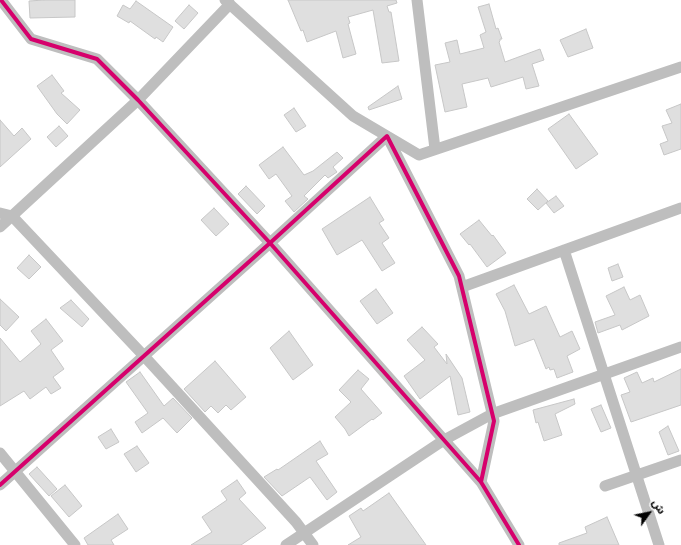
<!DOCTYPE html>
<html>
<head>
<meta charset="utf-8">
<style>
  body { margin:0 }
  #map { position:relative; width:681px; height:545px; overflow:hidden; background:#fff; font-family:"Titillium Web","Noto Sans Arabic",sans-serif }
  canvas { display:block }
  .north { position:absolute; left:629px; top:493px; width:40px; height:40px; -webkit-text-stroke:3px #fff; paint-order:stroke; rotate:57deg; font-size:11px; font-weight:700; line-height:16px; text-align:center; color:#000 }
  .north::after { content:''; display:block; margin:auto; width:14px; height:18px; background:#000; clip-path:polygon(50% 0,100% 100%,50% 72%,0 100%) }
</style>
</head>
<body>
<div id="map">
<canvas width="681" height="545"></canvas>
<div class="north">ش</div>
</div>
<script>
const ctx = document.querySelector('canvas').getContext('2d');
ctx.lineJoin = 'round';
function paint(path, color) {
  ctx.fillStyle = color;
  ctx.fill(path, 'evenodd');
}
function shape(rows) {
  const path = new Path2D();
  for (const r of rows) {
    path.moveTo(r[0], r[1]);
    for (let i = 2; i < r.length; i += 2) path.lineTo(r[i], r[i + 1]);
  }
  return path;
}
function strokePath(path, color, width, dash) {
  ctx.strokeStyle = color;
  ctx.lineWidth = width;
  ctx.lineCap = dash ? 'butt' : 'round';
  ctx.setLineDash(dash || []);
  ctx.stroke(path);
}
const building = shape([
  [44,0,75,0,75,17,30,18,29,1,44,0],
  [288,0,396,0,397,3,387,6,389,12,391,12,399,61,382,63,373,10,348,17,350,23,348,24,356,54,343,58,336,31,307,42,303,30,301,31,288,0],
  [136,1,173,27,163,42,156,37,155,39,130,21,129,23,117,16,123,5,130,9,136,1],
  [489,4,496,29,498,28,502,39,500,39,500,41,499,42,505,62,540,49,544,60,532,64,539,86,526,89,523,77,491,87,488,78,462,84,467,107,445,112,435,65,450,62,445,43,457,40,460,54,484,48,480,35,486,32,478,7,489,4],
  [189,5,198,13,184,29,175,21,189,5],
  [586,29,593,48,568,57,560,40,586,29],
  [52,75,64,91,61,93,80,110,67,124,57,114,37,86,52,75],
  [398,86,402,99,369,110,368,107,398,86],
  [681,104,681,149,664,155,660,144,668,141,662,126,672,123,666,110,681,104],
  [294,108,306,126,296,132,284,115,294,108],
  [569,114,598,154,576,169,548,129,569,114],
  [0,120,14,136,22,128,31,139,0,167,0,120],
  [59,126,68,136,56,147,47,137,59,126],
  [283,147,304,175,313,171,337,152,343,158,333,167,337,172,328,178,325,175,304,196,308,199,294,212,285,201,292,196,276,174,269,179,259,165,283,147],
  [246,186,265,206,257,214,238,194,246,186],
  [537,189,548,201,538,210,527,199,537,189],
  [556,196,564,206,554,213,546,203,556,196],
  [370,197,384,220,379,223,389,238,382,243,395,263,382,271,362,240,337,255,322,229,370,197],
  [214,208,229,224,216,236,201,220,214,208],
  [479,220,492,236,493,235,506,253,487,267,470,244,469,245,460,234,479,220],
  [29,255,41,267,29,279,17,268,29,255],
  [618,264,623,277,612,281,608,268,618,264],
  [514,285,529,314,546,306,560,337,572,331,580,349,567,356,573,372,557,378,554,369,550,370,549,367,546,369,534,339,515,346,505,311,496,294,514,285],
  [624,287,630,300,640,295,649,316,622,330,620,325,598,333,595,322,615,315,606,296,624,287],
  [376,289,393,313,377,324,360,301,376,289],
  [0,299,19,317,6,331,0,325,0,299],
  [71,300,89,319,82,327,60,308,71,300],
  [46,319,63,341,51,350,64,369,53,377,61,388,51,394,46,387,30,399,24,391,0,406,0,338,20,362,41,344,31,331,46,319],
  [422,327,438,344,434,347,447,364,446,354,462,378,470,412,458,415,450,376,420,399,404,376,425,360,407,340,422,327],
  [289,331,313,365,293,380,270,348,289,331],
  [215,361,246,397,231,410,226,405,218,413,211,406,205,412,184,389,215,361],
  [681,369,681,405,631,422,621,395,630,392,624,378,637,372,642,383,653,378,654,382,681,369],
  [358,370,369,379,361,389,382,413,373,420,372,419,349,436,345,429,335,417,351,402,339,390,358,370],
  [140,372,164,406,173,398,192,418,177,433,163,418,142,433,135,422,148,413,126,382,140,372],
  [574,399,575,404,555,414,562,435,544,441,538,422,536,423,533,410,574,399],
  [601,405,611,428,601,432,591,409,601,405],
  [668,426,679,451,668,455,659,432,668,426],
  [111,429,119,442,106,449,98,437,111,429],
  [320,441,328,454,316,461,337,492,327,500,310,477,282,496,264,477,277,469,278,470,320,441],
  [137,446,149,463,136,472,124,454,137,446],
  [37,467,57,489,49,496,29,474,37,467],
  [237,480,246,493,239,499,266,528,241,545,191,545,212,532,202,517,227,500,221,491,237,480],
  [65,485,82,506,69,517,51,496,65,485],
  [389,493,426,545,348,545,361,537,349,516,361,508,363,511,389,493],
  [118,514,128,529,111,540,114,545,88,545,84,538,118,514],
  [607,517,619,545,559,545,559,543,587,533,585,527,607,517]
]);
const minor = shape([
  [1,0,31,39,97,59,138,100,270,243,481,482,519,545],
  [225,0,353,116,419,155,681,67],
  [417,0,435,149],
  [0,213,12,216,144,356,296,522,313,545],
  [0,227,138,100,230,4],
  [564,250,659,545],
  [462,287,681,208],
  [0,453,75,545],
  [0,485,270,243,387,136,459,276,494,421,481,482],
  [605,486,681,460],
  [286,545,444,440,492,414,681,347]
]);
const cycleway = shape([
  [1,0,31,39,97,59,138,100,270,243,481,482,519,545],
  [0,485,270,243,387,136,459,276,494,421,481,482]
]);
paint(building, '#dfdfdf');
strokePath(building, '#c7c7c7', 1);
strokePath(minor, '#bebebe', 11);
strokePath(cycleway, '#d6006c', 4);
</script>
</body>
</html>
